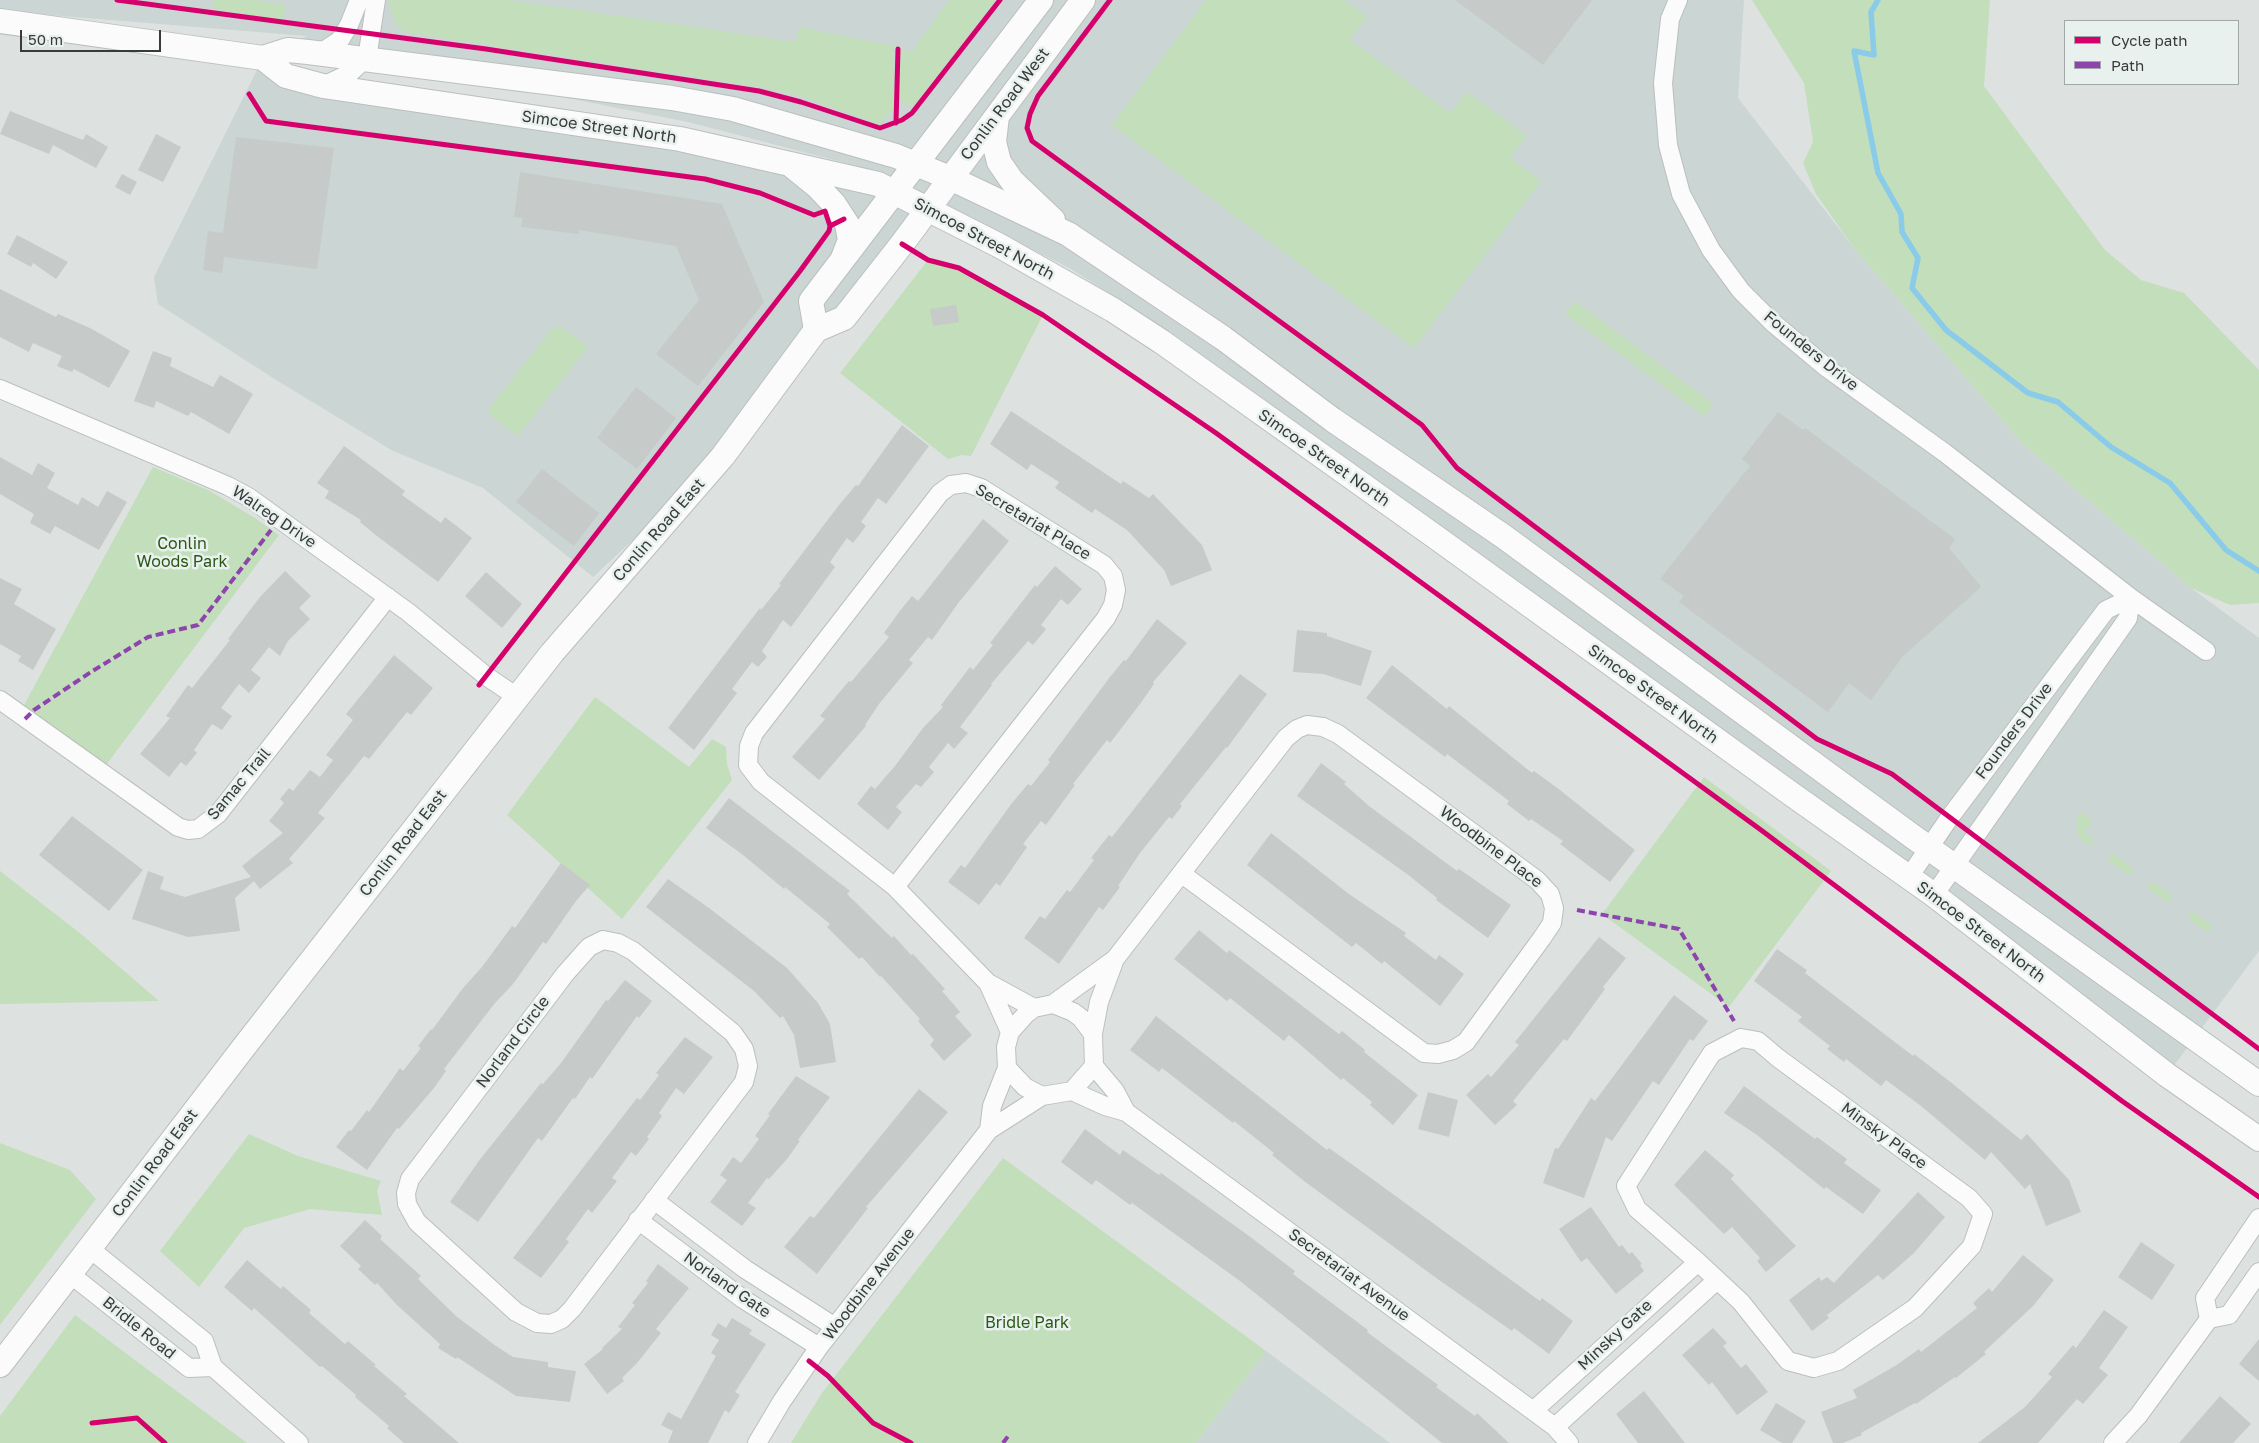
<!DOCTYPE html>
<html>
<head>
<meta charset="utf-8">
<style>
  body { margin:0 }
  #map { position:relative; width:2259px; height:1443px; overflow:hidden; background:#dde2e1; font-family:"Golos Text",sans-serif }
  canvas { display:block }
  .legend { position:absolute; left:2064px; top:20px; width:175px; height:65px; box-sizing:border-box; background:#e9f1ef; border:1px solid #a2a8a7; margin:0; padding:6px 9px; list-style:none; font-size:15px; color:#383b3b }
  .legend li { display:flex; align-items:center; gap:10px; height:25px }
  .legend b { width:25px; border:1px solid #a2a8a7 }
  .scale { position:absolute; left:20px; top:30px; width:141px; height:22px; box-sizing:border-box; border:2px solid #383b3b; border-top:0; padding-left:6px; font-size:15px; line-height:18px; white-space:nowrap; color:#383b3b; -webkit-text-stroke:4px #e9f1ef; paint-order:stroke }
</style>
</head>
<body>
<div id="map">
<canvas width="2259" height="1443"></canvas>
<ul class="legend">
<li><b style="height:6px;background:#d6006c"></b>Cycle path</li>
<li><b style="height:6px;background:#8e44ad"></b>Path</li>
</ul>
<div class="scale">50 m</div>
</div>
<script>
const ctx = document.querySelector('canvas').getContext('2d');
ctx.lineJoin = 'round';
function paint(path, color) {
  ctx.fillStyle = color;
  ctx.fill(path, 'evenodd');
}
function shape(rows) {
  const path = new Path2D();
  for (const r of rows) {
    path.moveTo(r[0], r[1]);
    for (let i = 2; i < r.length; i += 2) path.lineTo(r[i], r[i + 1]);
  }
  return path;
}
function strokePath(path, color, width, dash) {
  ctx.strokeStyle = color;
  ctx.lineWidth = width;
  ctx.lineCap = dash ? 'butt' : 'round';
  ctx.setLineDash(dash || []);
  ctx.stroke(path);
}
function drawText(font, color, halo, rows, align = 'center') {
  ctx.font = font + ' "Golos Text",sans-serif';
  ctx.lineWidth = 5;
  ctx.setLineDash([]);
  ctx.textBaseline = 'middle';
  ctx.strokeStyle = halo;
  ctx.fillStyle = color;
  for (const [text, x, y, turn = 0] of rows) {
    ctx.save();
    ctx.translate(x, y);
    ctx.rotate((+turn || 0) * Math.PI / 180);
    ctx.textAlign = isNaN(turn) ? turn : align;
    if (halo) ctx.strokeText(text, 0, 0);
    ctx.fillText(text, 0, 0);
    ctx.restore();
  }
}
const built = shape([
  [0,0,1744,0,1738,98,1854,248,2024,445,2191,588,2259,638,2259,951,2167,1075,1790,793,1467,544,1176,336,1071,269,880,172,688,122,402,65,288,50,286,76,680,139,928,208,902,244,816,330,723,456,593,577,483,488,393,451,273,378,158,304,154,277,263,58,307,36,0,11],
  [1266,1351,1390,1443,1196,1443]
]);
const green = shape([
  [214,0,256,0,286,5,283,21,213,9],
  [388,0,510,0,796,42,799,27,894,46,893,112,887,115,880,125,806,98,770,89,404,32,395,24],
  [949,0,996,0,915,104,910,107,900,100,897,65,900,49,912,52],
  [1206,0,1344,0,1367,16,1350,40,1450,113,1467,92,1527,136,1510,158,1541,181,1414,348,1112,125],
  [1752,0,1990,0,1984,86,2105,250,2141,280,2184,293,2259,370,2259,603,2230,605,2191,588,2024,445,1854,248,1816,194,1803,163,1813,142,1804,83],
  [928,260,959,268,1043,315,971,456,962,455,948,459,840,373],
  [1575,301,1713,404,1704,416,1565,314],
  [560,326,588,347,518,436,490,415,490,407,552,329],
  [153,467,210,491,255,518,279,535,106,765,24,705],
  [595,697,689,767,712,739,726,747,727,764,732,780,622,919,507,815],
  [1704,777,1831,871,1729,1007,1602,914],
  [2080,812,2093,821,2084,833,2094,840,2094,842,2090,845,2083,842,2077,833,2077,819],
  [2113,854,2132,868,2133,873,2127,874,2110,862,2108,857],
  [0,871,81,934,159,1001,0,1004],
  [2153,882,2172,896,2172,901,2167,902,2150,890,2148,885],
  [2193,912,2212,926,2212,930,2206,931,2190,920,2188,915],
  [249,1134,298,1156,381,1181,377,1191,382,1215,310,1209,244,1228,199,1287,160,1251],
  [0,1143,70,1170,96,1199,0,1325],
  [1003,1158,1266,1351,1196,1443,791,1443,822,1393],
  [75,1315,159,1378,247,1443,0,1443,0,1416]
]);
const stream = shape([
  [1878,0,1871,12,1874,55,1854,51,1878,173,1901,214,1902,232,1918,258,1912,288,1946,330,2028,393,2058,402,2111,447,2170,483,2226,550,2259,571]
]);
const building = shape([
  [1455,0,1592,0,1543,65],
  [10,111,83,140,86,134,108,147,96,168,53,145,49,154,0,134],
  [156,134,181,147,163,182,138,170],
  [236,137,334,148,317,269,224,257,222,273,203,270,208,231,223,233],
  [520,172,722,204,764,302,698,386,656,354,699,300,676,246,579,230,579,234,521,227,523,218,514,217],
  [122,174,137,182,130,195,115,187],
  [17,235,68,262,56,279,33,263,31,267,7,254],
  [0,289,56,317,58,314,92,329,130,351,109,388,74,369,72,372,57,366,62,356,33,343,29,352,0,337],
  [956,305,959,322,933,326,930,309],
  [153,351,172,358,170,366,213,387,220,375,253,394,229,434,191,412,188,416,156,401,154,408,134,401],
  [636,387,676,418,637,469,597,438],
  [1011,411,1121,484,1123,481,1149,498,1153,494,1202,545,1212,570,1171,586,1164,570,1127,530,1095,509,1092,513,1055,488,1059,482,1031,464,1027,470,990,444],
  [1778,412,1803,430,1805,428,1955,539,1949,548,1981,587,1903,656,1871,700,1849,683,1828,712,1679,602,1684,596,1660,579,1750,466,1742,459],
  [902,425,929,446,886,504,878,498,861,522,866,526,853,543,847,538,830,562,835,567,791,627,783,620,762,651,767,657,758,667,752,662,732,689,737,693,694,750,668,728,760,608,761,610,781,585,779,584,839,505,856,485,858,486],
  [344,446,405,491,402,495,441,523,445,517,472,538,438,582,377,536,360,522,361,520,325,498,329,491,317,483],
  [0,457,32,475,38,463,55,473,47,488,78,505,82,497,98,507,107,491,127,502,99,550,55,526,50,534,30,523,34,514,0,494],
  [542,469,599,513,574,546,516,502],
  [983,519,1009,541,959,602,932,640,928,637,909,660,913,663,879,704,865,725,866,726,819,780,792,757,825,719,820,716,833,700,849,681,851,682,889,637,884,633,899,612,912,596,918,601],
  [1055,566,1082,589,1068,605,1061,599,1041,625,1046,629,1033,645,1028,641,991,684,992,685,960,727,968,733,954,749,948,743,929,767,934,772,921,787,916,784,896,807,902,812,888,830,857,804,871,786,875,789,895,766,923,728,943,707,941,705,970,667,973,670,993,645,990,643,1035,585,1037,587],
  [285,571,311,596,299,608,310,619,288,641,280,656,269,647,251,670,261,678,249,693,239,684,221,708,232,716,222,730,212,724,194,750,197,753,186,766,181,762,169,777,140,754,170,718,166,716,188,685,192,688,230,640,228,639,260,597],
  [486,572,522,604,502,628,465,596],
  [0,578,22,589,14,604,56,629,33,670,18,661,21,656,0,644],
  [1157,619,1187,643,1153,682,1154,684,1140,704,1110,743,1107,740,1073,784,1075,785,1046,825,1041,821,1023,844,1027,847,1000,886,996,883,979,905,948,882,961,865,965,868,1012,803,1028,784,1031,786,1050,762,1048,760,1110,677,1124,660,1126,661],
  [1297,630,1327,633,1327,636,1372,651,1361,686,1323,674,1293,672],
  [394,655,433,688,411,715,407,712,369,759,364,756,318,813,325,818,289,859,293,863,260,889,254,881,235,898,240,931,188,937,132,919,148,871,164,877,160,889,185,897,251,877,242,866,283,833,269,821,284,803,280,799,289,788,293,791,310,770,320,777,333,760,326,755,353,720,346,714],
  [1392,665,1447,709,1449,706,1532,773,1534,771,1560,790,1635,850,1610,882,1560,844,1563,841,1531,819,1529,821,1507,804,1509,801,1447,754,1445,757,1366,698],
  [1240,674,1267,694,1227,748,1226,747,1180,804,1182,806,1172,819,1169,817,1140,853,1118,886,1120,887,1103,910,1099,907,1059,964,1024,938,1040,916,1045,919,1067,890,1070,892,1094,860,1091,858,1109,835,1112,837],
  [1321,763,1346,782,1344,784,1369,806,1457,871,1459,869,1511,905,1488,938,1436,900,1437,898,1407,874,1297,796],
  [729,798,850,891,847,894,892,938,894,936,911,955,913,954,945,989,942,991,960,1012,955,1016,972,1035,944,1061,930,1045,934,1040,918,1021,920,1019,881,976,880,977,862,957,859,959,827,927,830,924,785,887,784,889,743,855,706,828],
  [72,816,143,870,109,911,39,855],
  [1271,833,1349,894,1406,933,1404,936,1436,960,1439,955,1464,974,1440,1006,1384,961,1382,964,1356,943,1352,947,1247,865],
  [561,863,590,885,576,901,546,944,543,942,513,984,495,1003,444,1069,446,1071,434,1088,399,1129,397,1128,367,1170,336,1147,349,1130,351,1131,367,1110,369,1112,400,1068,403,1071,421,1048,418,1046,431,1029,432,1030,463,988,482,967,512,926,515,928],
  [668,879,709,908,787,968,818,1003,830,1024,836,1062,800,1068,794,1035,783,1016,780,1018,754,991,646,907],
  [1199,930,1227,953,1229,950,1339,1034,1342,1031,1365,1050,1364,1052,1418,1095,1393,1125,1370,1105,1372,1102,1343,1078,1341,1080,1289,1035,1284,1041,1230,998,1227,1001,1174,959],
  [1599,937,1626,958,1603,987,1605,989,1567,1041,1564,1039,1513,1101,1517,1105,1495,1125,1466,1095,1488,1074,1491,1077,1519,1045,1515,1042],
  [1777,949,1807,970,1805,973,1913,1056,1914,1054,1953,1084,2021,1140,2027,1134,2069,1180,2081,1212,2046,1226,2030,1184,2025,1189,1991,1152,1985,1160,1921,1106,1886,1080,1881,1086,1846,1059,1844,1062,1827,1049,1830,1046,1798,1021,1802,1017,1754,981],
  [625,980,652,1001,639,1018,637,1016,592,1079,590,1077,575,1099,573,1098,542,1141,538,1138,478,1222,450,1202,478,1162,541,1083,543,1084,561,1063,606,1000,608,1001],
  [1674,995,1708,1021,1693,1041,1690,1039,1659,1085,1653,1081,1612,1141,1606,1137,1584,1198,1543,1183,1555,1148,1558,1149,1591,1098,1595,1101],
  [1156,1016,1327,1150,1329,1148,1364,1173,1540,1301,1542,1298,1573,1321,1549,1354,1514,1328,1512,1331,1439,1280,1304,1181,1272,1155,1274,1153,1234,1121,1233,1123,1162,1068,1159,1072,1130,1050],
  [685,1037,713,1057,684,1094,676,1088,659,1113,662,1116,647,1137,649,1139,636,1156,631,1152,612,1178,617,1181,592,1213,588,1209,566,1239,569,1242,541,1278,513,1258,637,1098,640,1100,659,1075,656,1073],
  [796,1076,830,1097,798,1140,800,1141,787,1159,769,1179,767,1178,748,1203,756,1208,742,1226,710,1202,727,1180,720,1175,733,1157,741,1163,759,1139,755,1136,770,1115,768,1114],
  [1744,1086,1815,1139,1817,1137,1847,1159,1844,1163,1881,1190,1863,1214,1826,1187,1824,1189,1757,1135,1724,1113],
  [919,1089,948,1112,866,1207,868,1208,817,1274,784,1247,810,1216,814,1218],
  [1428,1092,1458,1100,1449,1137,1418,1129],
  [1085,1129,1120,1155,1123,1150,1159,1175,1161,1173,1245,1233,1295,1271,1293,1274,1368,1330,1367,1332,1438,1385,1436,1387,1475,1416,1477,1413,1509,1443,1442,1443,1240,1281,1132,1203,1130,1205,1096,1180,1092,1185,1061,1162],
  [1705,1150,1734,1175,1731,1179,1796,1246,1766,1272,1757,1261,1760,1258,1732,1227,1724,1234,1674,1185],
  [1918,1192,1945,1217,1914,1253,1883,1280,1878,1275,1827,1315,1829,1318,1812,1331,1789,1300,1819,1277,1821,1281,1827,1277,1834,1283],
  [1591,1207,1619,1247,1622,1245,1629,1254,1632,1252,1642,1264,1640,1265,1644,1271,1616,1294,1587,1258,1581,1262,1559,1229],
  [365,1220,382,1236,380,1239,421,1276,418,1279,456,1316,496,1346,513,1357,548,1362,548,1367,576,1371,570,1402,516,1396,457,1357,456,1359,438,1348,440,1344,397,1305,377,1283,375,1285,358,1269,361,1266,340,1246],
  [2141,1242,2175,1265,2152,1300,2118,1277],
  [2023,1255,2054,1280,2033,1306,1984,1352,1986,1354,1956,1378,1955,1377,1916,1404,1915,1403,1861,1433,1862,1435,1843,1443,1833,1443,1821,1412,1857,1398,1853,1390,1895,1366,1919,1349,1921,1352,1977,1308,1973,1303,1989,1288,1992,1292],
  [247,1260,281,1289,283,1286,311,1310,309,1313,345,1344,348,1341,376,1365,374,1366,407,1394,404,1396,459,1443,404,1443,387,1428,389,1426,355,1397,356,1395,322,1366,320,1367,254,1308,252,1311,224,1287],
  [658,1264,689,1288,656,1329,661,1333,637,1363,622,1378,624,1381,607,1394,584,1364,603,1349,602,1348,622,1329,618,1327,635,1305,632,1303,648,1283,646,1281],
  [2104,1310,2128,1327,2099,1368,2108,1375,2083,1404,2077,1399,2038,1443,1978,1443,2025,1407,2052,1377,2048,1374,2073,1345,2076,1348],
  [732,1318,752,1330,749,1334,766,1344,735,1392,740,1395,729,1413,725,1410,708,1443,668,1443,673,1431,661,1425,668,1412,681,1419,716,1356,711,1353,719,1340,711,1335,718,1323,726,1328],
  [1713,1328,1727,1343,1723,1346,1741,1368,1746,1364,1768,1392,1737,1415,1712,1382,1709,1385,1682,1355],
  [2259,1339,2259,1381,2239,1364],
  [1644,1391,1667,1420,1685,1443,1638,1443,1616,1414],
  [2220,1396,2251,1424,2233,1443,2179,1443],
  [1776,1403,1806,1421,1792,1443,1782,1443,1760,1430]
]);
const street = shape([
  [1678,0,1670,19,1663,83,1668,145,1681,194,1711,250,1741,291,1772,322,1827,368,1945,453,2131,598,2206,651],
  [313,52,325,50,340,40,349,25,359,0],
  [323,86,350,73,364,60,368,52,376,0],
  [0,389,228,486,250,498,408,612,486,676,517,697],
  [0,700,178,827,188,830,198,829,218,814,388,597],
  [1909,877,1950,817,2106,610,2131,598],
  [895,887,1106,618,1113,605,1116,590,1113,576,1104,565,981,488,966,483,951,485,940,493,754,733,749,746,748,765,761,782,895,887,988,983,1034,1008],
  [1934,895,2128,618,2131,598],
  [603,940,618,943,633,951,733,1033,744,1049,748,1066,744,1082,572,1309,562,1319,551,1324,537,1323,516,1312,417,1222,407,1204,406,1193,410,1179,565,974,589,947,603,940],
  [988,983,1010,1032],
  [1053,1004,1115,959,1286,738,1297,729,1307,725,1323,727,1338,734,1537,880,1550,894,1554,908,1552,923,1542,938,1466,1042,1453,1050,1438,1054,1424,1053,1182,874],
  [1053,1004,1073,1012,1081,1018,1093,1034,1094,1066,1072,1091,1042,1096,1025,1087,1007,1068,1006,1047,1010,1032,1026,1014,1034,1008,1053,1004],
  [1093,1034,1099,1002,1115,959],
  [1741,1038,1758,1041,1778,1058,1969,1198,1983,1214,1972,1246,1915,1308,1838,1361,1814,1368,1788,1361,1741,1302,1698,1262,1637,1209,1626,1186,1712,1053,1741,1038],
  [1094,1066,1115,1091,1126,1112],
  [1072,1091,1105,1106,1126,1112,1555,1427,1569,1443],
  [989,1130,992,1106,1007,1068],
  [654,1200,745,1269,835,1327],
  [2259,1218,2205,1298,2209,1319,2229,1315,2259,1272],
  [638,1220,743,1299,819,1347],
  [89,1248,204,1341,213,1367,299,1443],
  [70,1274,189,1368,213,1367],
  [1533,1411,1698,1262],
  [1555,1427,1717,1280],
  [757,1443,782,1401,819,1347,989,1130,1042,1096],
  [2113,1443,2138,1416,2209,1319]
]);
const secondary = shape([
  [0,21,263,58,288,50,308,52,672,98,733,109,896,156,950,178,1068,234,1223,338,1333,420,1503,536,1912,836,2259,1084],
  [263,58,286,76,323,86,680,139,878,184,1000,246,1113,310,1162,342,1437,538,1790,793,1934,895,2167,1075,2259,1139],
  [997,116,994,142,999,162,1012,181,1053,220],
  [792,166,818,187,834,204,847,224,850,240,843,258],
  [816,330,811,301,1041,0],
  [0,1365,247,1043,552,653,723,456,816,330,844,318,902,244,1083,0]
]);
const quiet = shape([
  [25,719,34,710,91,672,148,637,198,625,271,530],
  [1577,910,1679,929,1734,1021],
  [1003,1443,1009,1435]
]);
const cycleway = shape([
  [117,0,486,49,759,91,801,102,880,128,902,120,912,113,1000,0],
  [1110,0,1038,96,1030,114,1027,128,1032,141,1422,425,1457,468,1817,739,1892,774,2259,1049],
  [249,94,266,121,705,179,760,193,814,215,825,211,830,226,844,219],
  [896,123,898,49],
  [902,244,928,260,959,268,1043,315,1216,433,1761,830,2122,1101,2259,1197],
  [479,685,800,271,829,231,830,226],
  [809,1361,828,1376,873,1423,911,1443],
  [92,1423,137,1418,165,1443]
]);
const streetNames = [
  ["Conlin Road West",1005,104,-53],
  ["Simcoe Street North",599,127,8],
  ["Simcoe Street North",984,239,28],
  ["Founders Drive",1811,351,39],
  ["Simcoe Street North",1324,458,35],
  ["Walreg Drive",274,517,34],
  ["Secretariat Place",1033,522,31],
  ["Conlin Road East",659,530,-49],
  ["Simcoe Street North",1653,694,36],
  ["Founders Drive",2014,731,-53],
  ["Samac Trail",239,784,-50],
  ["Conlin Road East",403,843,-52],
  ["Woodbine Place",1491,847,37],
  ["Simcoe Street North",1981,932,37],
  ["Norland Circle",513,1042,-53],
  ["Minsky Place",1884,1136,36],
  ["Conlin Road East",155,1163,-53],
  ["Secretariat Avenue",1349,1275,36],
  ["Woodbine Avenue",869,1284,-52],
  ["Norland Gate",727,1285,35],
  ["Bridle Road",139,1328,39],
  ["Minsky Gate",1615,1335,-43]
];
const parkNames = [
  ["Conlin",182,544],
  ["Woods Park",182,562],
  ["Bridle Park",1027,1323]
];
paint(built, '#cbd5d3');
paint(green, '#c2debb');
strokePath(stream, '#89cbe9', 5.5);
paint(building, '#c6cac9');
strokePath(street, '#bbbfbe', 20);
strokePath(secondary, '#bbbfbe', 26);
strokePath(street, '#fafbfa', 18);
strokePath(secondary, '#fafbfa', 24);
strokePath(quiet, '#8e44ad', 4, [8, 4]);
strokePath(cycleway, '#d6006c', 5);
drawText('16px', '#383b3b', '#e9f1ef', streetNames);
drawText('16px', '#2a5814', '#e9f1ef', parkNames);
</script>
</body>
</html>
